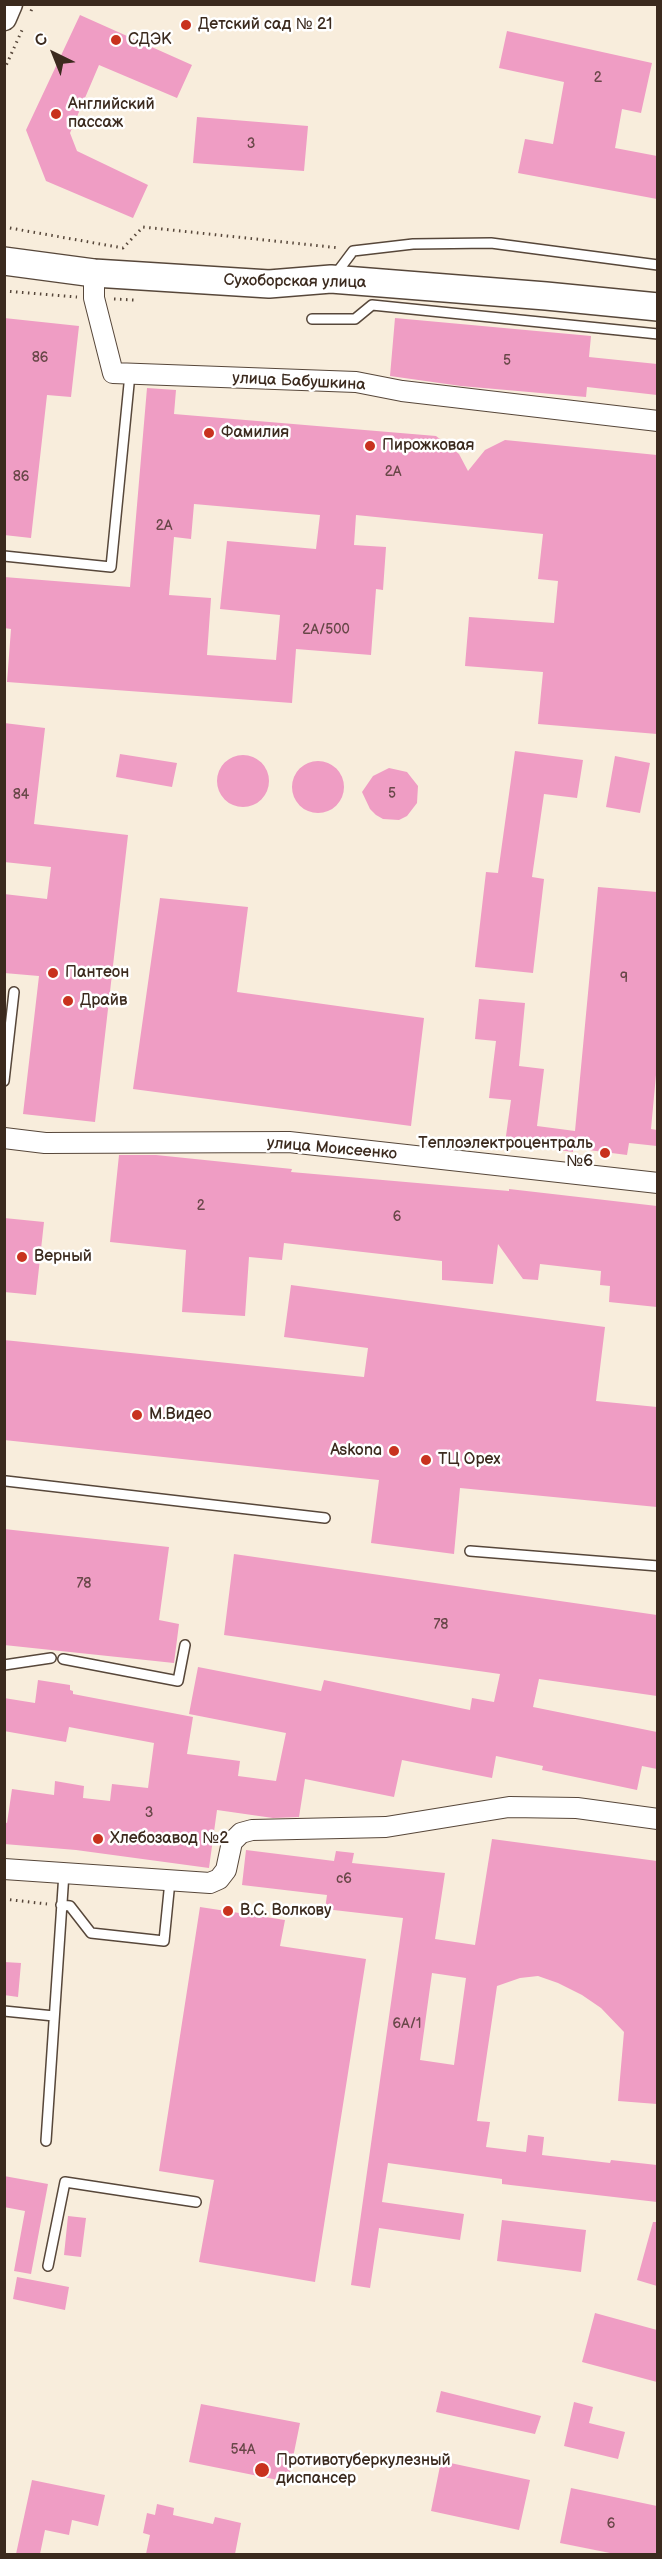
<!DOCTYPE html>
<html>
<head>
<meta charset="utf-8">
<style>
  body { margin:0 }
  #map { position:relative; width:662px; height:2559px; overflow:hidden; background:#f8eddc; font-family:"Balsamiq Sans",sans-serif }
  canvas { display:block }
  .frame { position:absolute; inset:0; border:6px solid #3b2a1e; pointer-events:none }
  .north { position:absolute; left:24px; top:24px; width:60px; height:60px; -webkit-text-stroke:4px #fff; paint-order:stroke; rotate:317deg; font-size:16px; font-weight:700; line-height:24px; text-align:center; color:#3b2a1e }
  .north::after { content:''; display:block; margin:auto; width:21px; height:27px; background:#3b2a1e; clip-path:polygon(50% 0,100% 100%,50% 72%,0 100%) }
</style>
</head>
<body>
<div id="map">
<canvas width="662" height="2559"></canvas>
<div class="frame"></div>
<div class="north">С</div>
</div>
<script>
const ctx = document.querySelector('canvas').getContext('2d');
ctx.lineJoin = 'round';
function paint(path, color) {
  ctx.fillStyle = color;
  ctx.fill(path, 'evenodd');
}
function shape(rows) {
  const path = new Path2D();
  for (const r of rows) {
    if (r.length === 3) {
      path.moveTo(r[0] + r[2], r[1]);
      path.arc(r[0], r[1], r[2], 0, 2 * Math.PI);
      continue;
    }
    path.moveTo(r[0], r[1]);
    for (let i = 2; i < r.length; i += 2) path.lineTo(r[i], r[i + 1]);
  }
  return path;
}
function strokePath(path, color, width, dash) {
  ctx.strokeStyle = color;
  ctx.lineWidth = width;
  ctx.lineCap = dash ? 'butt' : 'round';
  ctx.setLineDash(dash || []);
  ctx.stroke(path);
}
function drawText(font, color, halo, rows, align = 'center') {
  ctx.font = font + ' "Balsamiq Sans",sans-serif';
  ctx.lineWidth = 5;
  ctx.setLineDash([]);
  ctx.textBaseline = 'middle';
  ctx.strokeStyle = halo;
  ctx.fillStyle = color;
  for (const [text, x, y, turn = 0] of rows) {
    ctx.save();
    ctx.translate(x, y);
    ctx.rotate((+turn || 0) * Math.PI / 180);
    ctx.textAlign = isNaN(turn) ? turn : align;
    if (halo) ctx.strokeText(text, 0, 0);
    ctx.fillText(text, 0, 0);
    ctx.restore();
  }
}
const building = shape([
  [80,15,192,65,177,98,99,65,70,133,77,151,148,185,133,218,46,181,26,130],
  [507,31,652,63,641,113,622,109,615,148,657,156,657,199,518,173,525,139,553,144,564,82,499,68],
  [197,117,308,126,304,171,193,163],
  [4,318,79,326,71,397,47,395,31,538,4,535],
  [395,318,591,336,589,357,657,364,657,395,587,387,586,397,461,386,390,376],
  [147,388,176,390,174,414,436,436,459,454,468,471,485,450,505,440,657,455,657,734,538,724,543,672,465,666,469,617,554,623,558,581,538,579,543,534,356,515,354,545,386,547,383,590,376,589,371,655,296,649,292,703,7,682,11,629,4,628,4,577,130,587],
  [194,504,320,515,316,549,227,541,220,609,280,615,276,660,207,655,211,598,169,595,174,537,191,539],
  [4,723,45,728,34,824,128,835,95,1122,23,1114,39,976,4,973,4,894,47,899,51,867,4,862],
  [515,751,583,760,577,798,544,794,532,877,544,879,533,973,475,967,486,872,498,873],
  [120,754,177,763,172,787,116,777],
  [243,781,26],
  [615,756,650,763,640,813,606,807],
  [318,787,26],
  [389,768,407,772,418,786,417,803,407,816,399,820,383,819,376,815,370,809,362,792,373,776],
  [598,887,657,892,657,1064,651,1129,657,1130,657,1146,629,1143,627,1155,573,1148,573,1152,505,1143,511,1100,489,1098,496,1041,475,1039,479,999,525,1003,519,1066,544,1069,537,1126,575,1131],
  [160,898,248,907,237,992,424,1018,411,1126,133,1089],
  [119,1155,156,1155,292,1169,291,1172,509,1191,509,1189,657,1206,657,1307,609,1302,610,1286,600,1285,601,1271,540,1264,538,1280,523,1279,498,1244,493,1284,442,1280,442,1261,284,1243,282,1260,249,1257,245,1316,182,1312,186,1250,110,1242],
  [4,1218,44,1222,36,1295,4,1292],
  [291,1285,605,1327,596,1401,657,1407,657,1507,460,1488,454,1554,371,1543,379,1480,4,1440,4,1340,364,1377,368,1348,284,1337],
  [4,1529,169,1547,159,1620,179,1624,174,1663,4,1645],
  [234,1554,657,1615,657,1696,539,1679,533,1707,657,1732,657,1769,642,1766,637,1790,542,1770,543,1766,496,1756,492,1778,402,1760,394,1797,305,1779,299,1817,273,1818,217,1810,209,1868,76,1850,4,1844,4,1822,7,1823,12,1789,54,1795,55,1781,84,1786,83,1798,110,1801,112,1784,148,1788,154,1743,69,1727,66,1742,4,1731,4,1698,35,1703,38,1680,70,1685,70,1690,73,1691,73,1694,193,1717,187,1754,240,1761,238,1776,276,1781,286,1733,189,1714,198,1667,321,1691,324,1680,470,1710,472,1698,494,1702,500,1674,224,1635],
  [492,1839,657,1861,657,2104,618,2101,624,2032,601,2008,582,1995,558,1983,538,1976,520,1978,497,1986,477,2121,490,2122,486,2147,526,2152,528,2135,544,2137,542,2155,610,2163,611,2160,657,2165,657,2202,502,2184,502,2179,388,2163,382,2202,464,2214,460,2240,379,2228,370,2288,351,2285,403,1918,325,1909,327,1895,242,1885,246,1850,334,1861,336,1851,354,1853,352,1863,445,1873,435,1939,475,1945],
  [432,1973,466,1978,454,2065,420,2060],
  [200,1907,285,1920,280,1946,366,1959,315,2282,199,2262,214,2180,159,2171],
  [4,1962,21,1963,18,1997,4,1995],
  [4,2176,48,2184,31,2274,14,2271,25,2211,4,2207],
  [68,2216,86,2218,81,2257,64,2255],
  [502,2220,586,2230,581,2272,497,2261],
  [653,2222,657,2222,657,2286,637,2280],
  [17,2277,69,2287,65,2310,13,2299],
  [595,2313,657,2330,657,2382,582,2362],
  [441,2391,541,2416,535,2434,436,2412],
  [574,2402,593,2407,589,2423,625,2432,618,2459,564,2446],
  [201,2404,300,2423,288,2482,189,2462],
  [441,2461,530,2480,519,2530,431,2511],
  [32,2480,105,2495,98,2526,72,2520,69,2535,45,2530,40,2554,16,2554],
  [571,2488,657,2506,657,2554,615,2554,560,2543],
  [157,2504,174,2508,173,2515,213,2524,215,2517,241,2523,235,2554,146,2554,150,2535,143,2533,147,2513,155,2515]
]);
const path = shape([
  [31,11,34,4],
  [4,70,23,28],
  [4,227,123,248,143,227,340,248],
  [4,291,77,297],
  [114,299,134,300],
  [4,1899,47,1904]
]);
const service = shape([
  [335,275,353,251,413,244,491,243,658,265],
  [312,319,355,319,372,305,658,334],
  [4,556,111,567,130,374],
  [4,1081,14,992],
  [6,1481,325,1518],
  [470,1551,658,1566],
  [63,1659,178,1681,185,1645],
  [4,1665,51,1658],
  [61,1905,70,1906,91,1933,164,1941,170,1881],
  [4,2011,54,2016],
  [46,2141,64,1873],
  [48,2266,65,2182,196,2202]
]);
const minor = shape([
  [94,273,94,298,113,373,356,382,402,391,658,421],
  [4,1138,45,1143,289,1142,658,1183],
  [4,1869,210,1883,219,1879,226,1870,232,1842,241,1833,252,1830,386,1827,509,1807,577,1808,658,1819]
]);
const tertiary = shape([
  [4,18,10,4]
]);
const secondary = shape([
  [4,261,94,273,269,284,331,279,546,296,658,307]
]);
const markers = [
  [186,25,6,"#c8321e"],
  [116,40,6,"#c8321e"],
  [56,114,6,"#c8321e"],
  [209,433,6,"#c8321e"],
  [370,446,6,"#c8321e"],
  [53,973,6,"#c8321e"],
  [68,1001,6,"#c8321e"],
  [605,1153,6,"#c8321e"],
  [22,1257,6,"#c8321e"],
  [137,1415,6,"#c8321e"],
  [394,1451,6,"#c8321e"],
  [426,1460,6,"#c8321e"],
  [98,1839,6,"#c8321e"],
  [228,1911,6,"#c8321e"],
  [262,2470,8,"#c8321e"]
];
const numberNames = [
  ["2",598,78],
  ["3",251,144],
  ["86",40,358],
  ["5",507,361],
  ["2А",393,472],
  ["86",21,477],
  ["2А",164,526],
  ["2А/500",326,630],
  ["5",392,794],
  ["84",21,795],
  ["9",624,978],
  ["2",201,1206],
  ["6",397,1217],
  ["78",84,1584],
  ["78",441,1625],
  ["3",149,1813],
  ["с6",344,1879],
  ["6А/1",407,2024],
  ["54А",243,2450],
  ["6",611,2524]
];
const poiNames = [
  ["Детский сад № 21",198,25],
  ["СДЭК",128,40],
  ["Английский",68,105],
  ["пассаж",68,123],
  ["Фамилия",221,433],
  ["Пирожковая",382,446],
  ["Пантеон",65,973],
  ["Драйв",80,1001],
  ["Теплоэлектроцентраль",593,1144,"right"],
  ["№6",593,1162,"right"],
  ["Верный",34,1257],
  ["М.Видео",149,1415],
  ["Askona",382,1451,"right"],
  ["ТЦ Орех",438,1460],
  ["Хлебозавод №2",110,1839],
  ["В.С. Волкову",240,1911],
  ["Противотуберкулезный",276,2461],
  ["диспансер",276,2479]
];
const streetNames = [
  ["Сухоборская улица",295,282,1],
  ["улица Бабушкина",299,382,3],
  ["улица Моисеенко",332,1149,5]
];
paint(building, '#ef9dc4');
strokePath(service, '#57473a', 12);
strokePath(minor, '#57473a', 22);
strokePath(tertiary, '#57473a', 27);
strokePath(secondary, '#57473a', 30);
strokePath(path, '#57473a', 3, [1.5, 4.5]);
strokePath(service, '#fff', 9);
strokePath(minor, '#fff', 20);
strokePath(tertiary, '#fff', 24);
strokePath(secondary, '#fff', 27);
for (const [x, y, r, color] of markers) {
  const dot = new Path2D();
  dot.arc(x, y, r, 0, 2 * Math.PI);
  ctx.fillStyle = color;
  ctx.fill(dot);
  strokePath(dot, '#fff', 2);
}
drawText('14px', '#684748', null, numberNames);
drawText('16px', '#3b2a1e', '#fff', poiNames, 'left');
drawText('16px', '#3b2a1e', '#fff', streetNames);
</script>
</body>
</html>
